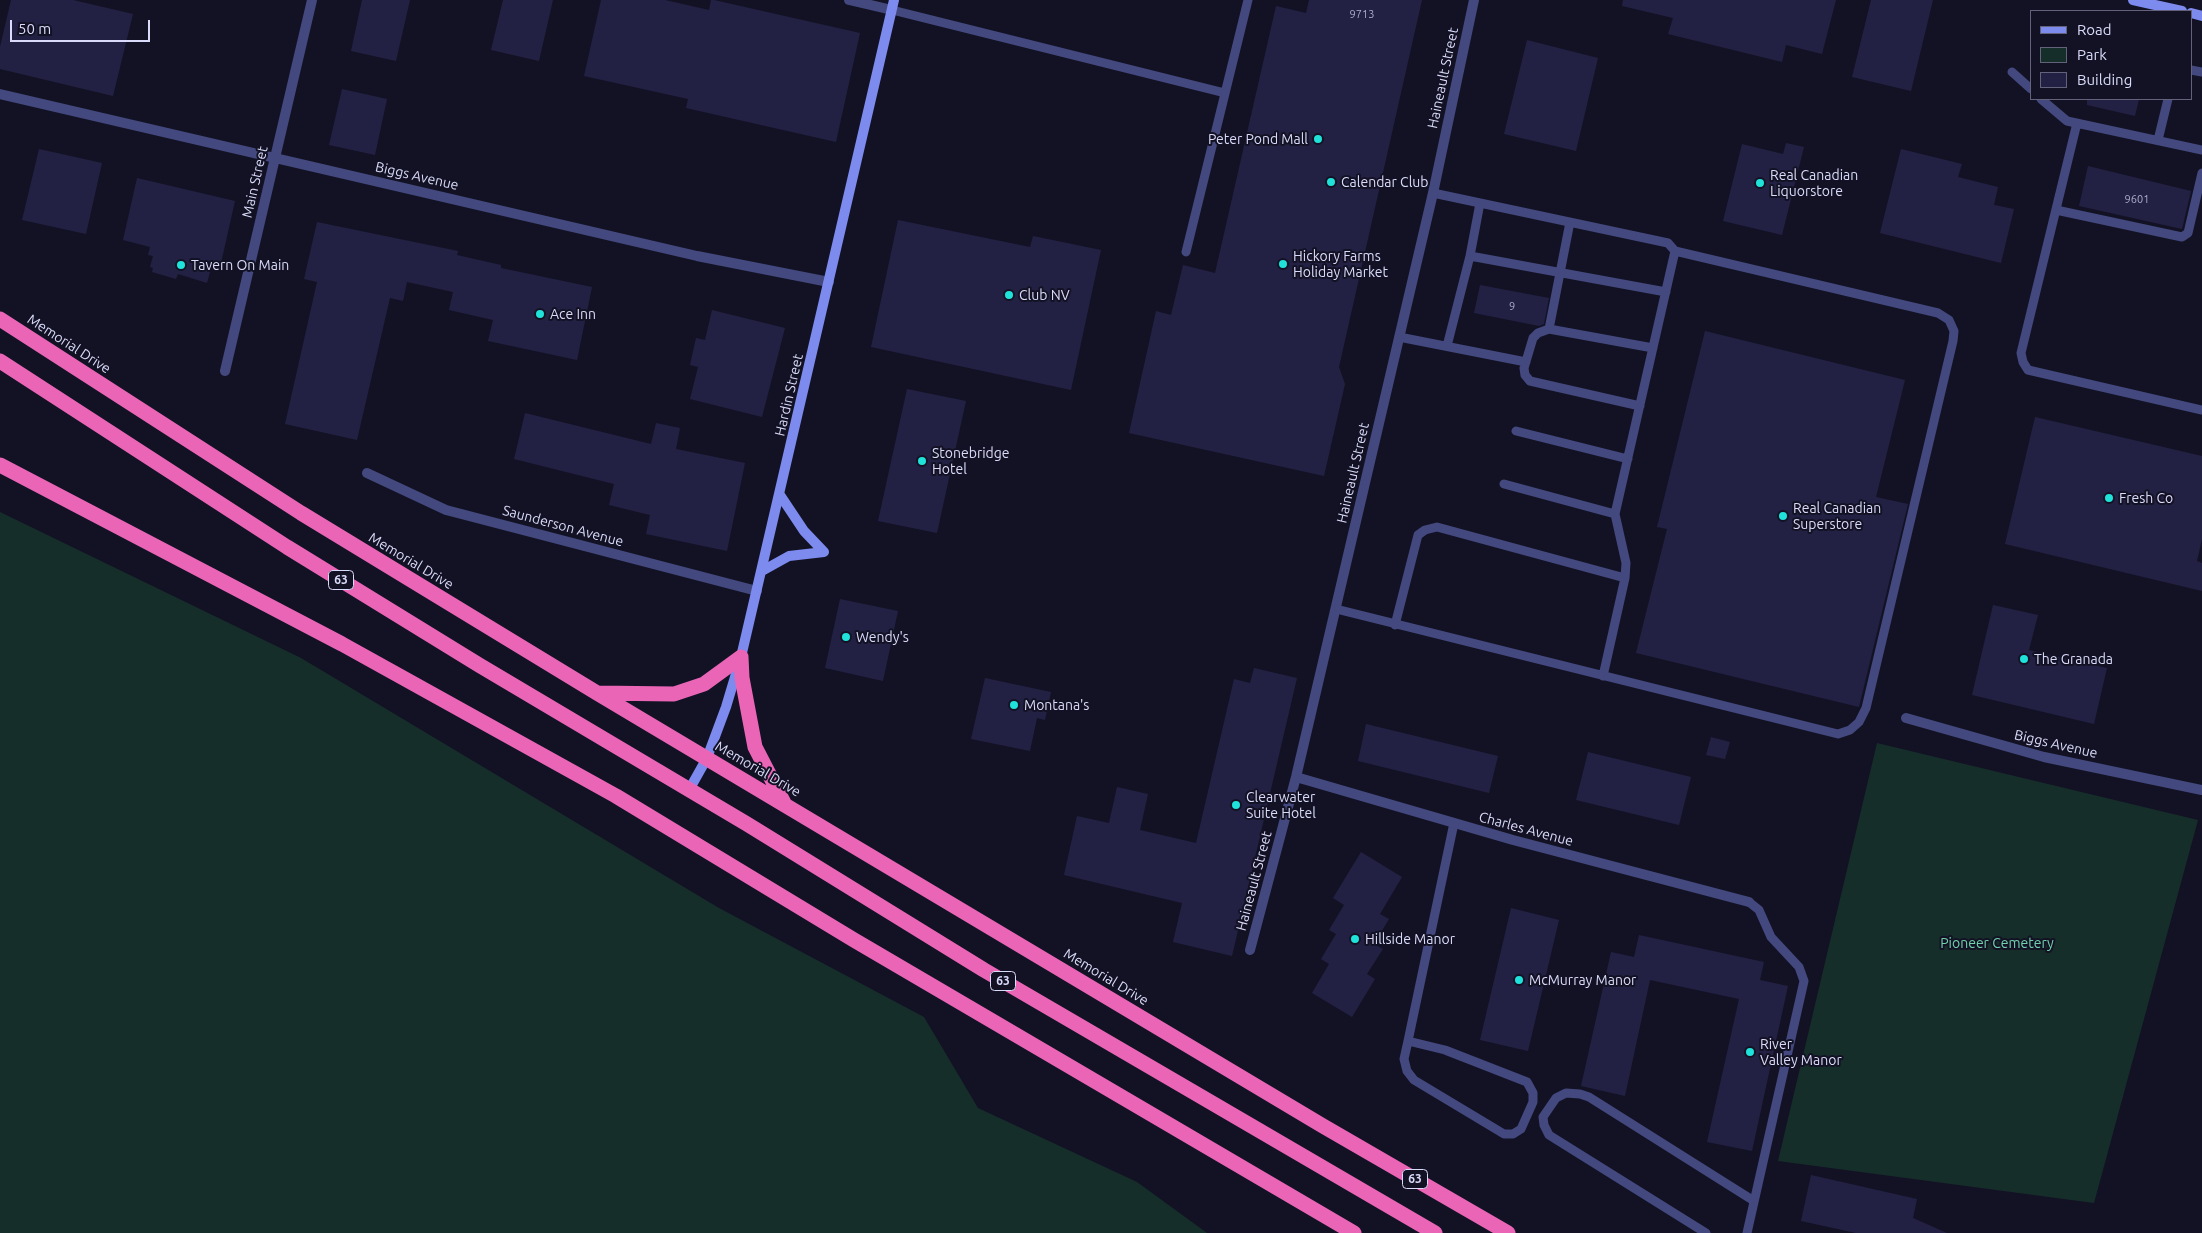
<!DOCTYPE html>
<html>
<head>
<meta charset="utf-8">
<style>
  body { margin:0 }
  #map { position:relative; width:2202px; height:1233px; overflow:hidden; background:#131225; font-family:Ubuntu,sans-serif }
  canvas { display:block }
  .legend { position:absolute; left:2030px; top:10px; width:162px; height:90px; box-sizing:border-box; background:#131225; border:1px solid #63627a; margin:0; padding:6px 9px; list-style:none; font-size:15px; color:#dadbfa }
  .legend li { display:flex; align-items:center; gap:10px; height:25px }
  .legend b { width:25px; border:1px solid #63627a }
  .scale { position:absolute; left:10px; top:20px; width:140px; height:22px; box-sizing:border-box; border:2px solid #dadbfa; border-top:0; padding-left:6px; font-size:15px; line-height:18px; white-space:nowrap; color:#dadbfa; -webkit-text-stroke:4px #131225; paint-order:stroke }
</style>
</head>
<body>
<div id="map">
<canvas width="2202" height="1233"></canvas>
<ul class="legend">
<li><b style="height:6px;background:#7d8aee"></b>Road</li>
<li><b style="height:14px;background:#162e2a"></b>Park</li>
<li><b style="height:14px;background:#232143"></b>Building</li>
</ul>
<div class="scale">50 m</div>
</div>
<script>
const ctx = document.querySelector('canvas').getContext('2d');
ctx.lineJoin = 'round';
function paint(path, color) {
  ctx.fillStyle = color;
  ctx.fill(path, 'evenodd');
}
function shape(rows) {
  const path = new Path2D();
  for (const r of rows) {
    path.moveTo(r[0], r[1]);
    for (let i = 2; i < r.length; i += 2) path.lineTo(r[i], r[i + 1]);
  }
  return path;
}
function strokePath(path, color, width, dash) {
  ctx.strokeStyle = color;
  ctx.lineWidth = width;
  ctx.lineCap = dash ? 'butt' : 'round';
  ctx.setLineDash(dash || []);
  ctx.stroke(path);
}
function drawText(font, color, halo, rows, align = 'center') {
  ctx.font = font + ' Ubuntu,sans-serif';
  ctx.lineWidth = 4;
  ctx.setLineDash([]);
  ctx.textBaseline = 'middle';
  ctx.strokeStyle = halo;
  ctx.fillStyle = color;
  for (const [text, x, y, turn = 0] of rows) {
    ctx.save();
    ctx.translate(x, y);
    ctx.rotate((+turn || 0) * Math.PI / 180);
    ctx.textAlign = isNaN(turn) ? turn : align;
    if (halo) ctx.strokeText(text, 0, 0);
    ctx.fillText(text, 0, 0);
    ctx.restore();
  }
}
const green = shape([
  [0,512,301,658,719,908,924,1017,978,1108,1137,1182,1207,1233,0,1233],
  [1877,743,2198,820,2094,1203,1778,1161]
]);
const building = shape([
  [11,0,73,0,133,14,113,96,0,69,0,47],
  [362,0,410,0,396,61,351,51],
  [503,0,553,0,539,61,491,50],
  [601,0,665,0,709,10,711,0,714,0,860,33,836,142,686,108,688,99,584,76],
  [1309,0,1422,0,1339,367,1345,384,1324,476,1129,433,1156,311,1171,315,1183,265,1215,273,1276,6,1306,13],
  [1623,0,1836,0,1822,54,1786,45,1782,62,1668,34,1673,18,1622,6],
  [1871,0,1933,0,1911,91,1852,77],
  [1527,40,1598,58,1576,151,1504,134],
  [342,89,387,99,375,155,329,145],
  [2087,99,2139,99,2135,116,2087,105],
  [1786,143,1804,147,1782,235,1723,221,1742,144,1783,154],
  [39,149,102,163,86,234,22,220],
  [1901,149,1962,164,1958,177,1998,187,1994,205,2014,209,2001,263,1880,233],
  [2088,166,2191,191,2182,229,2079,206],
  [137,178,235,201,221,263,213,261,207,283,178,274,176,279,152,272,153,268,150,267,153,256,148,255,150,247,123,240],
  [898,220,1030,247,1033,236,1101,250,1071,390,871,347],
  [317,222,458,251,457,255,501,265,501,268,592,287,577,360,488,341,493,320,449,310,453,292,407,282,403,301,390,298,357,440,285,424,317,282,304,279],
  [1480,285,1549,298,1544,324,1539,326,1474,313],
  [712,310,785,328,762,417,690,399,698,367,690,365,696,338,705,340],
  [1705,331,1905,380,1876,497,1908,504,1859,707,1636,653,1667,529,1657,527],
  [907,389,966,401,937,533,878,521],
  [525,413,651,444,656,423,680,428,676,449,745,463,727,551,646,534,650,515,609,505,614,484,514,459],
  [2035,417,2202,456,2202,539,2197,561,2202,563,2202,591,2005,544],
  [840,599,898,611,883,681,825,668],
  [1993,605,2038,615,2029,650,2107,668,2094,724,1972,695],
  [1254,668,1297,678,1232,956,1173,942,1182,903,1064,875,1077,816,1109,823,1117,787,1148,794,1140,830,1196,843,1234,679,1250,683],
  [985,678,1051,692,1045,720,1037,718,1030,751,971,739],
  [1366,724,1498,756,1489,793,1358,761],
  [1711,737,1730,742,1725,759,1706,755],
  [1588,752,1691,777,1679,825,1576,800],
  [1361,852,1402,877,1380,914,1389,919,1374,944,1383,949,1367,974,1375,979,1352,1017,1312,993,1329,964,1321,959,1336,934,1329,930,1344,905,1333,898],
  [1511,908,1559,920,1528,1051,1480,1040],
  [1639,935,1764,962,1760,980,1788,986,1752,1151,1707,1142,1739,999,1650,980,1625,1096,1581,1086,1611,952,1634,957],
  [1811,1175,1917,1199,1913,1218,1947,1233,1856,1233,1801,1221]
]);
const lane = shape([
  [892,10,1225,93],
  [2191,70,2202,72],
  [2012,72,2031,89],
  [2041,99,2067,121,2202,150],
  [2077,123,2021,353,2023,362,2028,370,2202,410],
  [2158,140,2168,99],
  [1480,203,1470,256,1666,292],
  [2056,210,2182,237,2188,233,2202,173],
  [1186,252,1248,0],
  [1549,329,1570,222],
  [1399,337,1526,362],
  [1447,346,1470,256],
  [1640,406,1530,381,1525,375,1524,368,1533,338,1538,333,1549,329,1653,348],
  [1516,431,1628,459],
  [1504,484,1615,514,1626,563,1625,578],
  [1615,514,1675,251],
  [1336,609,1838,734,1850,730,1859,722,1866,708,1953,341,1954,331,1949,320,1938,313,1675,251,1668,243,1433,193],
  [1395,625,1418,535,1425,530,1437,527,1625,578,1603,676],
  [1408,1041,1445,1050,1527,1082,1533,1093,1533,1102,1521,1129,1513,1134,1504,1134,1414,1080,1407,1071,1404,1059,1408,1041,1454,823],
  [1706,1233,1549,1135,1544,1125,1543,1117,1556,1098,1566,1093,1580,1094,1589,1097,1754,1201],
  [1747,1233,1804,981,1799,967,1771,937,1759,910,1749,902]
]);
const street = shape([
  [849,0,892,10],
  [0,94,697,256,829,282],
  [225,371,312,0],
  [367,473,446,510,757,591],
  [1906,718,2044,757,2202,790],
  [1296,777,1513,840,1749,902],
  [1250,950,1296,777,1433,193,1474,0]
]);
const secondary = shape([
  [2133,0,2182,11],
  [2191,13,2202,16],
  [780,495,804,531,824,552],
  [762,571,789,556,824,552],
  [689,790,707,758,726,707,741,657,894,0]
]);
const highway = shape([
  [0,319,301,513,597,693,1323,1126,1508,1233],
  [0,361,287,547,479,665,747,824,984,970,1435,1233],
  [0,465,342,644,616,796,854,940,1354,1233],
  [741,657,742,678,755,747,784,803],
  [598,693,674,694,704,684,741,657]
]);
const markers = [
  [1318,139,5,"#1fe2db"],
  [1331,182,5,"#1fe2db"],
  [1760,183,5,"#1fe2db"],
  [1283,264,5,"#1fe2db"],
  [181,265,5,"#1fe2db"],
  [1009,295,5,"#1fe2db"],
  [540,314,5,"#1fe2db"],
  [922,461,5,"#1fe2db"],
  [2109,498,5,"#1fe2db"],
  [1783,516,5,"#1fe2db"],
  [846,637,5,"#1fe2db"],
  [2024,659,5,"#1fe2db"],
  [1014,705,5,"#1fe2db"],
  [1236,805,5,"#1fe2db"],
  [1355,939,5,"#1fe2db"],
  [1519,980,5,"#1fe2db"],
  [1750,1052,5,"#1fe2db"]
];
const numberNames = [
  ["9713",1362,14],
  ["9601",2137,199],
  ["9",1512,306]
];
const shields = [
  [341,580,25],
  [1003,981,25],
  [1415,1179,25]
];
const shieldNames = [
  ["63",341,580],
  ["63",1003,981],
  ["63",1415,1179]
];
const streetNames = [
  ["Haineault Street",1443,78,-78],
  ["Biggs Avenue",417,176,13],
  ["Main Street",255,182,-77],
  ["Memorial Drive",69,344,33],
  ["Hardin Street",789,395,-77],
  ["Haineault Street",1353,473,-77],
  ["Saunderson Avenue",563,526,15],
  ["Memorial Drive",411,561,31],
  ["Biggs Avenue",2056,744,13],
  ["Memorial Drive",758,769,30],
  ["Charles Avenue",1526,829,15],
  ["Haineault Street",1254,881,-75],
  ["Memorial Drive",1106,977,31]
];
const poiNames = [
  ["Peter Pond Mall",1308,139,"right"],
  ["Real Canadian",1770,175],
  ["Liquorstore",1770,191],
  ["Calendar Club",1341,182],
  ["Hickory Farms",1293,256],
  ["Holiday Market",1293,272],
  ["Tavern On Main",191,265],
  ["Club NV",1019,295],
  ["Ace Inn",550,314],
  ["Stonebridge",932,453],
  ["Hotel",932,469],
  ["Fresh Co",2119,498],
  ["Real Canadian",1793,508],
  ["Superstore",1793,524],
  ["Wendy's",856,637],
  ["The Granada",2034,659],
  ["Montana's",1024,705],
  ["Clearwater",1246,797],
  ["Suite Hotel",1246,813],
  ["Hillside Manor",1365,939],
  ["McMurray Manor",1529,980],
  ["River",1760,1044],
  ["Valley Manor",1760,1060]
];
const parkNames = [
  ["Pioneer Cemetery",1997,943]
];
paint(green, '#162e2a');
paint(building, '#232143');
strokePath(lane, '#43497e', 9);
strokePath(street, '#43497e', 10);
strokePath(secondary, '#7d8aee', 10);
strokePath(highway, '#eb65b7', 15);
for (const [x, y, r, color] of markers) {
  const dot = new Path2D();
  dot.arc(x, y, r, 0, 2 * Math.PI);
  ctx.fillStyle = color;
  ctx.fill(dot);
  strokePath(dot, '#131225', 2);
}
drawText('11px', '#acaccc', null, numberNames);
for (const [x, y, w] of shields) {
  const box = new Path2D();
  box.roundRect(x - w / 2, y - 9.5, w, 19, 4);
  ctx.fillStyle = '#131225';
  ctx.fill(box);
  strokePath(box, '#dadbfa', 1);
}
drawText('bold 12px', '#dadbfa', null, shieldNames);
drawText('14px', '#dadbfa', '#131225', streetNames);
drawText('14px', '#dadbfa', '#131225', poiNames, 'left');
drawText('14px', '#6fd2ac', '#131225', parkNames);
</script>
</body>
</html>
